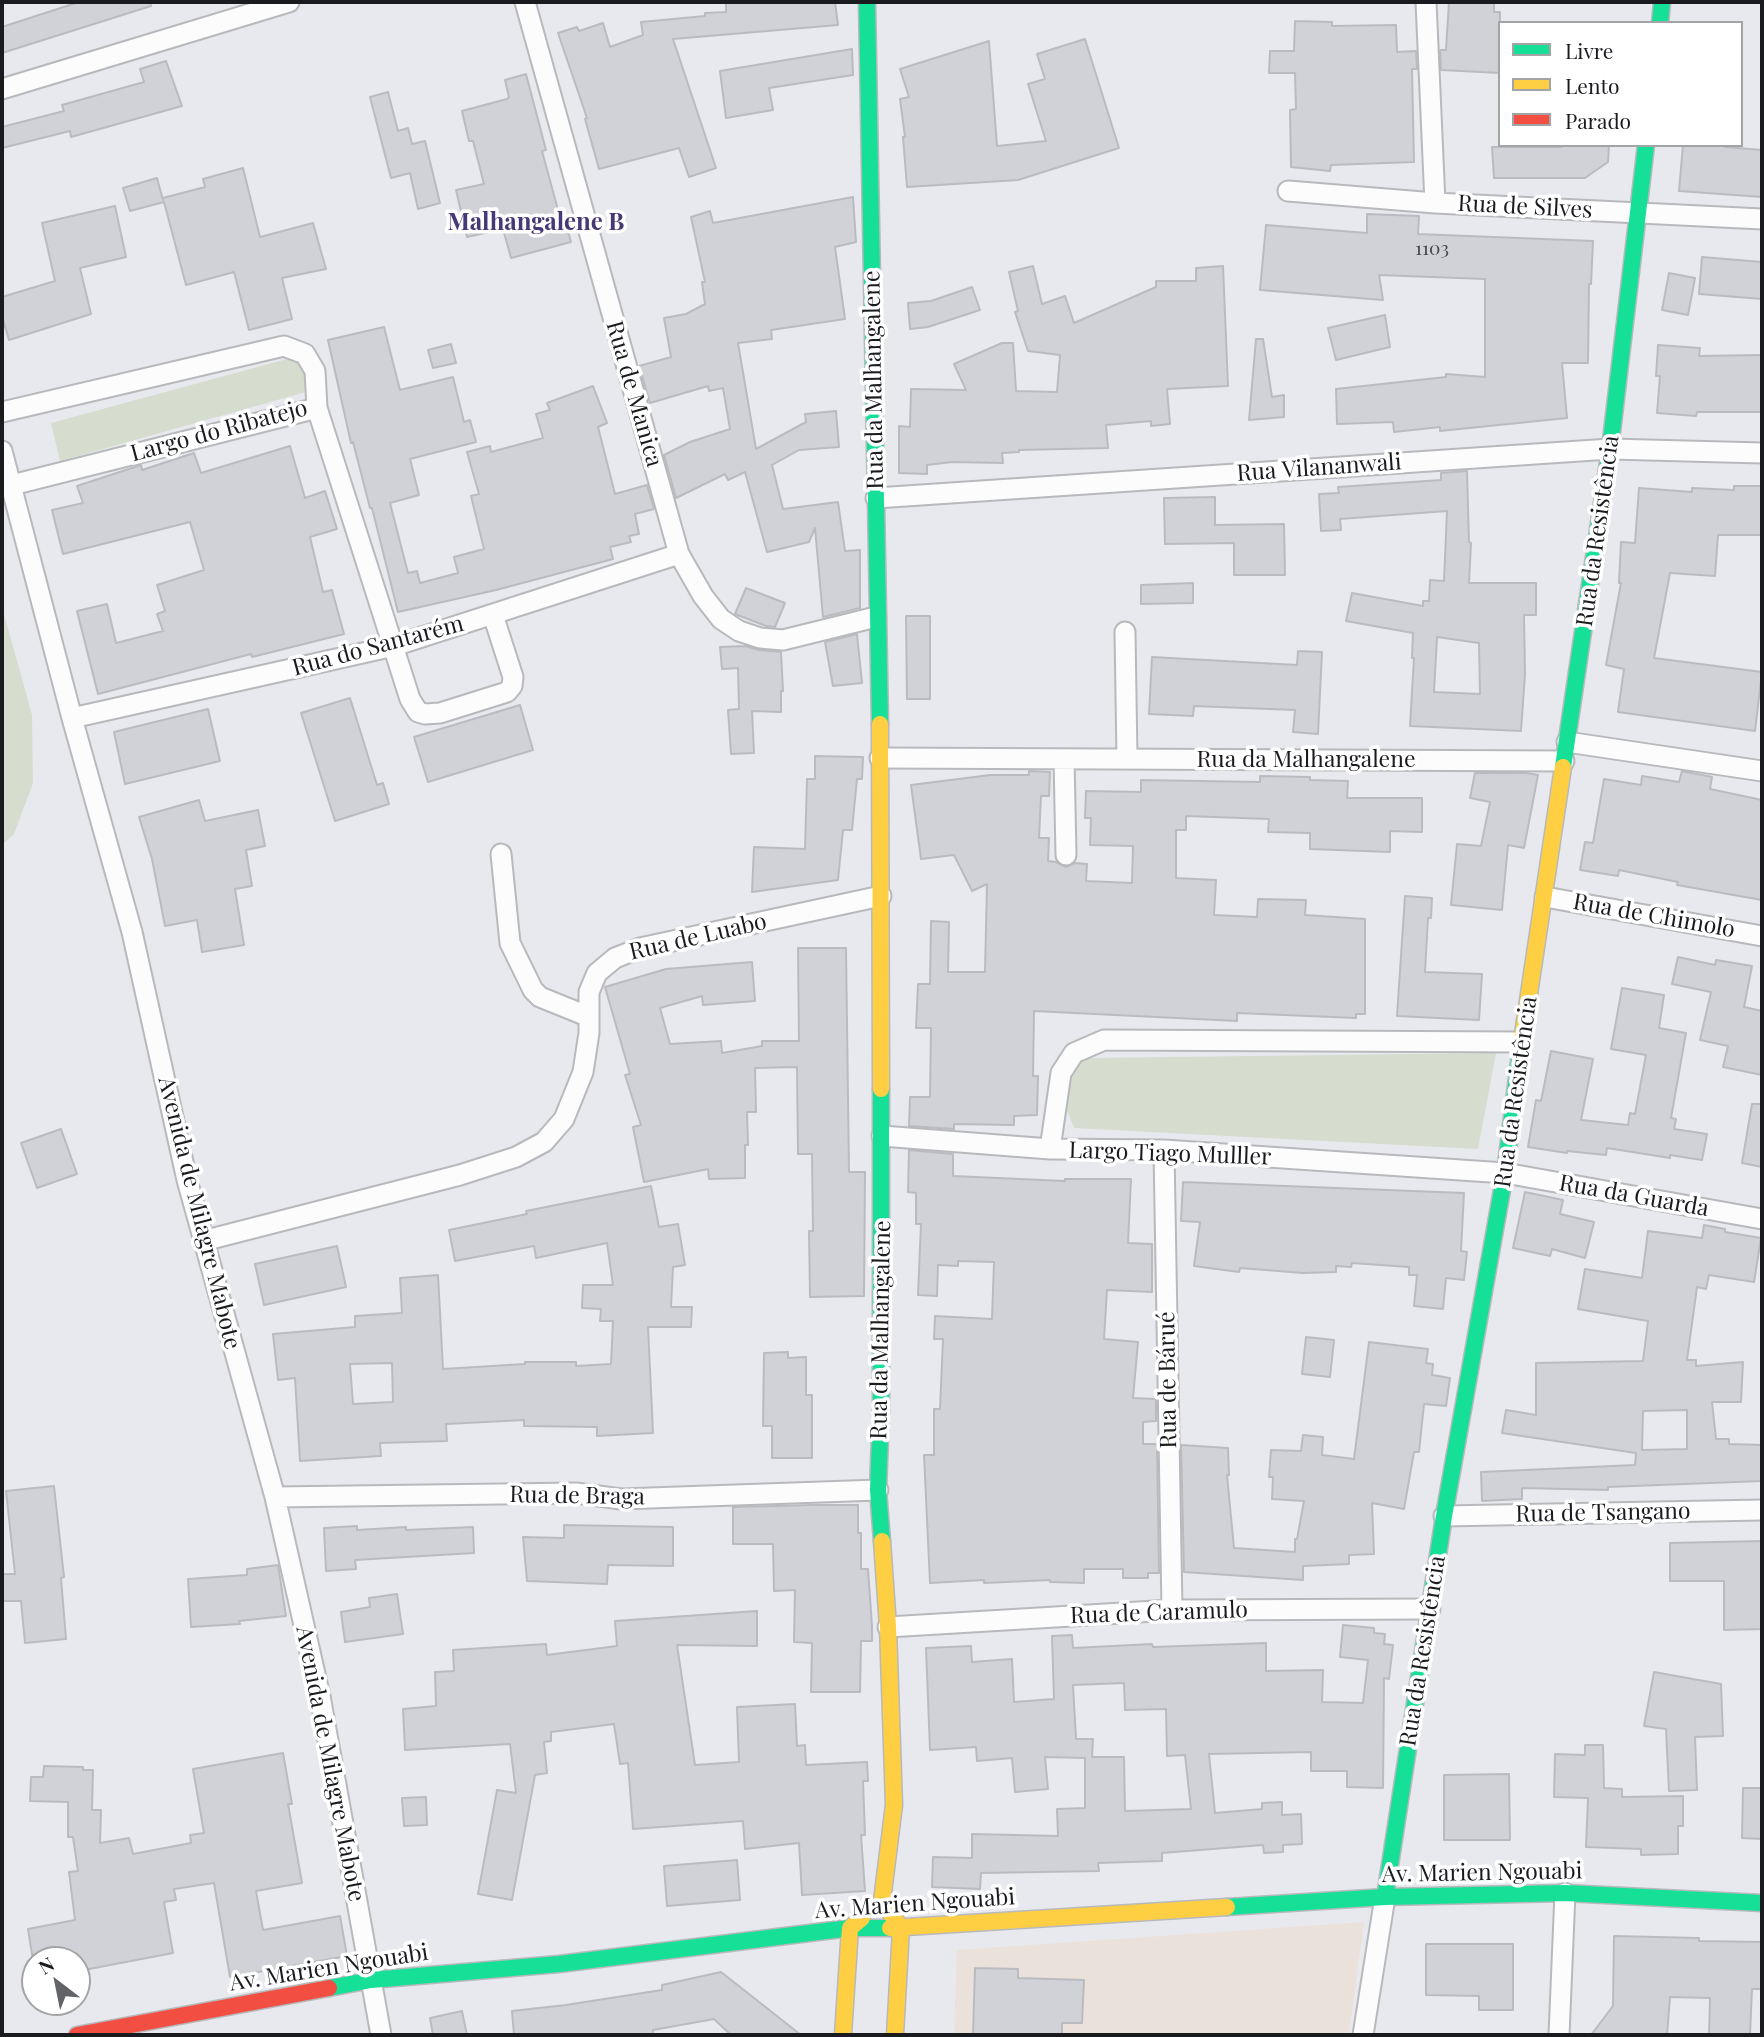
<!DOCTYPE html>
<html>
<head>
<meta charset="utf-8">
<style>
  body { margin:0 }
  #map { position:relative; width:1764px; height:2037px; overflow:hidden; background:#e8e9ee; font-family:"Playfair Display",serif }
  canvas { display:block }
  .frame { position:absolute; inset:0; border:4px solid #1a1b1f; pointer-events:none }
  .legend { position:absolute; left:1498px; top:21px; width:245px; height:126px; box-sizing:border-box; background:#fff; border:2px solid #a3a4a5; margin:0; padding:9px 12px; list-style:none; font-size:21px; color:#1a1b1f }
  .legend li { display:flex; align-items:center; gap:14px; height:35px }
  .legend b { width:35px; border:2px solid #a3a4a5 }
  .north { position:absolute; left:21px; top:1946px; width:70px; height:70px; box-sizing:border-box; background:#fff; border:2px solid #a3a4a5; border-radius:50%; rotate:328deg; font-size:19px; font-weight:700; line-height:28px; text-align:center; color:#1a1b1f }
  .north::after { content:''; display:block; margin:auto; width:24px; height:32px; background:#626367; clip-path:polygon(50% 0,100% 100%,50% 72%,0 100%) }
</style>
</head>
<body>
<div id="map">
<canvas width="1764" height="2037"></canvas>
<div class="frame"></div>
<ul class="legend">
<li><b style="height:9px;background:#16e098"></b>Livre</li>
<li><b style="height:9px;background:#ffcf43"></b>Lento</li>
<li><b style="height:9px;background:#f24e42"></b>Parado</li>
</ul>
<div class="north">N</div>
</div>
<script>
const ctx = document.querySelector('canvas').getContext('2d');
ctx.lineJoin = 'round';
function paint(path, color) {
  ctx.fillStyle = color;
  ctx.fill(path, 'evenodd');
}
function shape(rows) {
  const path = new Path2D();
  for (const r of rows) {
    path.moveTo(r[0], r[1]);
    for (let i = 2; i < r.length; i += 2) path.lineTo(r[i], r[i + 1]);
  }
  return path;
}
function strokePath(path, color, width, dash) {
  ctx.strokeStyle = color;
  ctx.lineWidth = width;
  ctx.lineCap = dash ? 'butt' : 'round';
  ctx.setLineDash(dash || []);
  ctx.stroke(path);
}
function drawText(font, color, halo, rows, align = 'center') {
  ctx.font = font + ' "Playfair Display",serif';
  ctx.lineWidth = 7;
  ctx.setLineDash([]);
  ctx.textBaseline = 'middle';
  ctx.strokeStyle = halo;
  ctx.fillStyle = color;
  for (const [text, x, y, turn = 0] of rows) {
    ctx.save();
    ctx.translate(x, y);
    ctx.rotate((+turn || 0) * Math.PI / 180);
    ctx.textAlign = isNaN(turn) ? turn : align;
    if (halo) ctx.strokeText(text, 0, 0);
    ctx.fillText(text, 0, 0);
    ctx.restore();
  }
}
const education = shape([
  [1364,1922,1349,2035,954,2035,957,1950]
]);
const green = shape([
  [287,359,301,365,304,371,306,392,60,461,51,423],
  [2,607,32,715,33,783,14,834,2,845],
  [1496,1053,1478,1149,1074,1128,1064,1102,1071,1063,1090,1058]
]);
const building = shape([
  [79,2,150,2,151,6,2,53,2,27,79,2],
  [726,2,835,2,838,25,673,39,716,168,689,177,679,148,599,169,585,119,587,118,558,33,577,27,579,31,603,23,610,47,643,35,641,22,705,16,705,13,726,12,726,2],
  [1449,2,1494,2,1494,12,1500,12,1500,73,1441,70,1440,50,1446,50,1449,2],
  [1295,21,1332,22,1332,26,1396,25,1397,52,1416,51,1417,69,1412,69,1414,162,1331,165,1330,171,1291,167,1290,110,1296,109,1295,73,1269,73,1270,51,1294,51,1295,21],
  [1085,39,1119,148,1018,180,907,187,903,137,905,137,900,99,909,97,900,69,989,41,997,146,1046,141,1028,84,1045,79,1037,54,1085,39],
  [852,49,853,75,769,88,773,110,726,118,720,71,852,49],
  [166,61,182,106,71,137,70,131,2,148,2,127,64,111,62,105,144,82,140,69,166,61],
  [526,74,546,150,542,151,561,221,565,220,571,242,511,258,503,229,467,237,456,190,484,184,473,141,469,141,462,111,507,99,509,97,505,80,526,74],
  [388,92,398,131,408,128,412,144,425,141,440,203,418,209,410,173,391,178,370,97,388,92],
  [1564,145,1609,145,1608,162,1585,178,1494,178,1492,147,1561,147,1564,145],
  [1683,145,1725,145,1725,147,1762,150,1762,197,1679,191,1683,145],
  [243,168,260,237,313,223,326,269,282,278,292,319,249,330,234,272,186,285,164,202,130,211,123,188,157,178,163,200,163,198,205,187,203,179,243,168],
  [853,197,856,242,835,247,845,319,771,330,772,339,738,343,756,449,806,422,805,414,836,411,839,447,799,450,772,465,783,509,838,502,845,551,860,550,860,608,823,617,815,528,809,542,767,552,745,472,728,480,725,474,676,498,664,455,690,442,730,429,723,388,709,391,708,386,650,403,639,366,671,357,664,318,686,314,705,304,702,282,705,282,691,217,710,211,713,223,853,197],
  [115,206,126,257,80,268,91,314,9,340,2,316,2,297,55,281,42,223,115,206],
  [1367,214,1419,216,1418,234,1593,241,1591,284,1589,284,1588,363,1562,363,1567,418,1440,431,1440,427,1394,432,1393,422,1337,424,1336,389,1446,377,1446,374,1485,377,1485,279,1379,275,1383,300,1260,290,1266,225,1367,233,1367,214],
  [1702,257,1762,262,1762,299,1699,294,1702,257],
  [1033,266,1042,304,1065,296,1074,323,1156,287,1156,281,1196,281,1196,268,1223,266,1228,386,1167,389,1170,424,1151,426,1151,421,1106,425,1108,448,1019,450,1019,452,1002,453,1003,463,952,462,927,465,927,474,899,473,899,426,910,427,911,389,966,390,954,364,1002,343,1013,343,1016,391,1057,392,1060,355,1028,351,1015,312,1018,311,1009,272,1033,266],
  [1669,273,1695,278,1688,315,1662,310,1669,273],
  [972,287,980,310,928,327,910,329,908,303,931,301,972,287],
  [1385,315,1390,347,1336,360,1328,328,1385,315],
  [384,327,400,390,453,377,464,422,470,420,476,442,410,459,419,495,390,503,408,573,417,571,420,583,458,573,454,557,484,549,471,496,479,494,467,452,490,446,491,452,543,438,536,414,550,410,547,403,593,386,607,423,598,427,615,494,647,485,654,509,635,514,639,534,629,536,631,542,610,547,613,559,496,590,398,612,372,508,370,508,353,442,351,443,328,340,384,327],
  [1256,339,1263,339,1272,397,1284,395,1284,417,1249,420,1256,339],
  [451,344,456,363,433,368,428,350,451,344],
  [1658,345,1700,348,1699,356,1762,355,1762,412,1697,412,1696,416,1657,413,1660,376,1656,376,1658,345],
  [290,446,305,498,325,491,337,529,310,537,323,592,332,590,344,634,252,657,251,654,98,694,77,611,107,604,116,643,163,631,157,614,165,611,157,585,204,570,190,522,63,554,52,510,83,503,77,486,141,465,142,470,194,453,201,473,290,446],
  [1467,471,1469,542,1471,543,1469,583,1536,583,1536,615,1524,615,1525,674,1521,731,1410,726,1414,658,1412,658,1413,633,1346,621,1352,593,1423,606,1423,601,1429,601,1430,580,1444,581,1447,511,1340,519,1341,530,1321,531,1319,494,1339,493,1338,487,1441,480,1441,473,1467,471],
  [1437,637,1479,643,1480,694,1434,692,1437,637],
  [1734,486,1762,486,1762,535,1718,535,1715,576,1670,573,1654,658,1762,672,1755,731,1618,712,1624,669,1606,665,1621,583,1619,583,1621,542,1635,543,1639,488,1692,492,1692,488,1734,490,1734,486],
  [1215,497,1215,525,1284,524,1285,575,1234,575,1234,543,1165,544,1164,498,1215,497],
  [1193,583,1193,603,1141,604,1141,585,1193,583],
  [746,588,785,603,775,627,766,626,735,614,746,588],
  [906,616,930,616,930,699,907,699,906,616],
  [857,634,862,683,833,686,825,642,857,634],
  [745,646,759,650,781,652,783,691,781,691,781,712,752,711,754,753,731,754,728,710,739,709,738,668,722,669,720,647,745,646],
  [1298,651,1322,652,1318,734,1293,732,1295,710,1194,706,1193,716,1149,714,1152,657,1297,665,1298,651],
  [350,698,377,785,383,783,389,804,335,821,301,713,350,698],
  [520,705,533,750,428,782,414,737,520,705],
  [208,709,220,761,125,784,114,732,208,709],
  [815,756,863,757,862,779,857,779,852,830,843,830,838,880,752,892,754,847,805,849,807,779,815,779,815,756],
  [1029,771,1050,772,1049,796,1041,796,1039,838,1049,838,1048,861,1056,862,1066,867,1074,863,1087,864,1086,881,1132,883,1133,846,1090,845,1091,818,1085,818,1086,791,1141,792,1141,780,1260,782,1260,776,1310,777,1310,780,1348,781,1347,798,1422,798,1422,832,1390,831,1390,852,1310,849,1310,833,1268,832,1269,819,1186,816,1186,830,1176,830,1176,878,1216,880,1214,915,1257,917,1258,899,1306,900,1305,915,1365,919,1365,1014,1356,1014,1356,1018,1237,1013,1237,1021,1034,1011,1033,1076,1038,1076,1037,1115,1014,1116,1014,1125,954,1124,954,1129,909,1126,910,1097,930,1097,931,1028,916,1028,918,984,930,984,931,921,949,922,948,972,985,972,987,884,972,891,954,855,921,859,911,785,990,775,1029,775,1029,771],
  [1682,771,1712,777,1710,789,1762,800,1762,900,1677,885,1678,882,1619,870,1618,876,1580,870,1585,842,1593,843,1604,779,1641,785,1642,776,1679,782,1682,771],
  [1475,773,1526,773,1538,775,1524,848,1508,845,1502,910,1451,905,1457,844,1481,846,1490,802,1470,798,1475,773],
  [199,800,205,821,258,810,265,846,246,850,252,886,235,889,244,945,202,952,197,920,165,926,152,859,139,817,199,800],
  [1405,896,1432,898,1431,918,1428,918,1425,972,1482,974,1479,1020,1397,1016,1405,896],
  [798,948,846,948,849,1172,865,1172,864,1296,810,1297,809,1231,813,1231,812,1154,798,1154,797,1067,755,1068,756,1112,747,1112,748,1145,745,1145,745,1178,709,1179,708,1169,644,1182,633,1127,641,1125,625,1075,630,1074,605,987,666,969,752,962,755,1001,703,1005,702,996,660,1008,670,1044,721,1041,722,1053,762,1046,762,1041,799,1041,798,948],
  [1678,957,1715,965,1716,960,1752,966,1744,1007,1762,1011,1762,1075,1723,1067,1728,1046,1700,1040,1711,992,1672,984,1678,957],
  [1622,988,1664,995,1659,1028,1686,1033,1671,1118,1676,1119,1674,1129,1707,1134,1702,1160,1670,1155,1670,1158,1607,1148,1606,1155,1567,1151,1567,1153,1528,1147,1536,1100,1541,1101,1551,1051,1593,1059,1581,1120,1628,1125,1630,1113,1635,1114,1646,1055,1611,1049,1622,988],
  [1752,1104,1762,1104,1762,1167,1742,1163,1752,1104],
  [61,1129,77,1174,37,1188,21,1143,61,1129],
  [909,1150,953,1154,953,1176,1065,1181,1065,1179,1131,1179,1128,1243,1152,1244,1152,1292,1107,1290,1104,1339,1138,1342,1133,1398,1156,1399,1156,1421,1143,1422,1143,1444,1157,1444,1159,1573,1148,1573,1148,1578,1123,1578,1123,1569,1084,1569,1084,1583,1050,1582,1050,1580,984,1583,984,1580,930,1583,924,1455,934,1455,934,1409,940,1409,943,1339,934,1339,935,1316,992,1319,994,1262,958,1261,958,1266,938,1265,937,1296,918,1295,921,1224,916,1224,916,1193,908,1192,909,1150],
  [1183,1182,1464,1193,1461,1251,1467,1252,1464,1280,1446,1278,1443,1309,1414,1306,1417,1275,1409,1275,1409,1267,1352,1263,1351,1267,1336,1266,1336,1272,1303,1273,1240,1268,1239,1272,1194,1266,1200,1222,1181,1221,1183,1182],
  [651,1186,659,1227,678,1224,685,1265,673,1267,671,1307,692,1307,691,1327,648,1327,653,1433,597,1436,597,1427,524,1426,524,1420,446,1424,447,1441,380,1443,381,1456,300,1461,295,1378,278,1380,273,1334,355,1327,355,1316,402,1313,400,1278,438,1275,443,1369,525,1364,525,1362,576,1362,576,1366,611,1364,613,1321,600,1321,601,1309,582,1308,583,1285,613,1285,607,1243,536,1258,534,1246,455,1261,449,1230,527,1214,526,1211,651,1186],
  [392,1363,393,1402,353,1404,350,1364,392,1363],
  [1525,1192,1563,1200,1560,1214,1594,1222,1585,1258,1552,1249,1550,1256,1513,1248,1525,1192],
  [1704,1225,1725,1229,1725,1232,1761,1238,1754,1282,1709,1275,1706,1289,1697,1287,1687,1360,1696,1360,1696,1366,1743,1362,1741,1402,1712,1402,1716,1439,1729,1439,1729,1444,1762,1445,1762,1481,1608,1487,1608,1490,1522,1488,1522,1499,1482,1501,1481,1472,1635,1465,1636,1453,1502,1433,1506,1410,1536,1415,1536,1363,1643,1361,1648,1321,1578,1309,1585,1269,1642,1278,1648,1231,1702,1238,1704,1225],
  [1687,1410,1687,1449,1642,1450,1643,1411,1687,1410],
  [337,1246,346,1287,264,1305,255,1264,337,1246],
  [1306,1337,1334,1340,1330,1377,1302,1374,1306,1337],
  [1369,1342,1428,1349,1426,1363,1433,1364,1432,1375,1450,1378,1446,1406,1424,1404,1419,1452,1414,1452,1404,1509,1372,1503,1374,1554,1349,1555,1349,1564,1303,1566,1303,1580,1184,1572,1181,1445,1228,1448,1229,1475,1227,1475,1234,1548,1295,1552,1295,1539,1297,1539,1304,1501,1272,1499,1273,1477,1269,1477,1271,1450,1301,1451,1303,1435,1323,1437,1322,1455,1354,1459,1369,1342],
  [788,1352,788,1358,806,1357,806,1395,812,1395,812,1458,772,1458,772,1426,763,1426,764,1353,788,1352],
  [54,1486,64,1577,61,1578,66,1639,25,1643,21,1601,2,1601,2,1574,15,1574,6,1491,54,1486],
  [813,1505,858,1505,858,1533,861,1533,861,1569,868,1569,872,1626,872,1641,861,1641,860,1692,811,1692,812,1643,794,1642,795,1590,774,1591,773,1544,733,1544,733,1507,813,1505],
  [564,1525,673,1527,673,1566,608,1565,607,1584,527,1581,523,1537,564,1538,564,1525],
  [357,1526,357,1530,406,1527,406,1530,473,1527,474,1553,355,1560,356,1569,326,1571,324,1528,357,1526],
  [1762,1541,1762,1629,1724,1630,1724,1581,1670,1581,1670,1543,1762,1541],
  [278,1565,286,1616,239,1621,240,1624,191,1627,188,1579,247,1575,247,1569,278,1565],
  [397,1594,403,1634,345,1642,341,1612,370,1607,369,1598,397,1594],
  [757,1611,757,1646,677,1645,695,1765,739,1762,737,1707,795,1704,797,1746,805,1745,806,1765,867,1762,868,1781,863,1781,865,1835,861,1835,865,1891,802,1895,799,1843,745,1849,743,1821,633,1829,628,1763,620,1764,614,1724,551,1732,551,1741,544,1742,547,1773,535,1775,512,1900,478,1894,497,1790,516,1793,510,1744,405,1750,403,1709,436,1706,435,1672,454,1671,453,1650,546,1644,547,1655,617,1646,615,1621,757,1611],
  [1343,1625,1374,1628,1374,1633,1385,1634,1384,1644,1393,1645,1389,1679,1384,1678,1383,1788,1347,1787,1347,1771,1311,1771,1311,1752,1209,1754,1215,1813,1262,1809,1262,1803,1282,1802,1282,1815,1301,1814,1302,1844,1283,1845,1283,1852,1264,1853,1263,1845,1162,1853,1162,1861,1098,1863,1099,1871,981,1873,980,1889,932,1887,933,1857,972,1858,972,1834,1058,1836,1057,1809,1085,1808,1085,1758,1045,1757,1048,1789,1015,1792,1012,1758,977,1761,976,1747,930,1750,926,1648,971,1646,972,1662,1012,1659,1014,1702,1054,1699,1052,1636,1072,1635,1073,1648,1152,1644,1153,1647,1266,1643,1266,1671,1323,1670,1322,1702,1363,1703,1368,1660,1340,1657,1343,1625],
  [1124,1683,1125,1710,1166,1709,1167,1756,1185,1755,1191,1809,1125,1811,1124,1757,1092,1757,1093,1739,1076,1739,1073,1685,1124,1683],
  [1654,1672,1721,1684,1723,1736,1695,1737,1697,1790,1669,1791,1666,1729,1644,1726,1654,1672],
  [1585,1745,1603,1745,1604,1788,1622,1789,1622,1797,1683,1796,1683,1826,1678,1826,1678,1854,1641,1855,1641,1849,1586,1847,1588,1798,1554,1797,1555,1754,1585,1755,1585,1745],
  [283,1753,292,1804,288,1804,302,1883,256,1891,263,1930,340,1916,347,1956,230,1977,214,1883,174,1889,176,1900,164,1902,173,1953,84,1970,82,1960,33,1960,28,1929,75,1920,69,1872,78,1871,73,1837,68,1837,68,1802,30,1801,31,1777,43,1777,44,1766,83,1767,83,1770,93,1770,92,1810,101,1810,100,1843,129,1838,133,1854,191,1843,190,1835,204,1833,193,1769,283,1753],
  [1509,1774,1510,1840,1444,1840,1444,1775,1509,1774],
  [1743,1788,1762,1788,1762,1839,1742,1838,1743,1788],
  [426,1797,427,1825,404,1826,402,1798,426,1797],
  [737,1860,740,1900,667,1906,664,1866,737,1860],
  [1614,1936,1699,1938,1699,1941,1761,1942,1761,1989,1752,1989,1750,2035,1709,2035,1710,1998,1670,1997,1667,2035,1591,2035,1613,2006,1614,1936],
  [1426,1944,1513,1944,1513,2010,1479,2010,1479,1996,1426,1995,1426,1944],
  [975,1968,1018,1969,1018,1978,1084,1980,1082,2023,1062,2023,1062,2035,973,2035,975,1968],
  [721,1972,801,2035,731,2035,714,2019,653,2030,653,2035,514,2035,512,2011,566,2005,662,1990,662,1985,721,1972],
  [462,2011,467,2035,433,2035,430,2018,462,2011]
]);
const street = shape([
  [525,2,679,554,703,596,721,619,739,631,760,638,783,640,876,617],
  [1426,2,1435,203],
  [2,89,289,2],
  [1288,191,1435,203,1762,219],
  [317,408,410,699,418,712,425,714,440,713,507,692,512,686,513,677,493,615],
  [2,412,284,346,305,354,315,371,317,408,12,485],
  [2,451,72,718,132,932,187,1180,275,1497,320,1696,381,2035],
  [876,498,1610,449,1762,453],
  [1125,632,1127,759],
  [72,718,394,646,679,554],
  [1567,742,1762,771],
  [880,758,1564,761],
  [1064,759,1066,855],
  [501,854,510,943,533,990,540,997,587,1016],
  [1545,897,1762,936],
  [882,1136,1050,1149,1164,1150,1505,1173,1762,1219],
  [1050,1149,1061,1073,1074,1053,1104,1040,1522,1042],
  [1164,1150,1172,1610],
  [203,1241,460,1175,516,1157,544,1142,564,1119,583,1072,589,1033,589,992,597,973,615,958,640,948,881,896],
  [275,1497,576,1493,621,1499,878,1490],
  [1444,1516,1762,1510],
  [888,1627,1172,1610,1430,1609],
  [1363,2035,1385,1897],
  [1559,2035,1565,1893]
]);
const fast = shape([
  [867,2,880,724],
  [1660,23,1662,2],
  [1563,767,1610,449,1646,145],
  [881,1089,881,1411,878,1490,882,1541],
  [1385,1897,1444,1516,1505,1173,1520,1054],
  [1227,1907,1385,1897,1565,1893,1762,1903],
  [329,1988,371,1980,559,1964,850,1928,890,1928]
]);
const slow = shape([
  [880,724,881,1089],
  [1520,1054,1563,767],
  [882,1541,888,1627,894,1805,882,1901],
  [891,1914,901,1928,895,2035],
  [890,1928,1227,1907],
  [843,2035,850,1928,862,1918]
]);
const jam = shape([
  [77,2035,329,1988]
]);
const numberNames = [
  ["1103",1432,249]
];
const streetNames = [
  ["Rua de Silves",1525,207,3],
  ["Rua da Malhangalene",874,380,-91],
  ["Rua de Manica",634,394,74],
  ["Largo do Ribatejo",219,431,-15],
  ["Rua Vilananwali",1319,468,-4],
  ["Rua da Resistência",1598,531,-82],
  ["Rua do Santarém",378,646,-15],
  ["Rua da Malhangalene",1306,760],
  ["Rua de Chimolo",1654,916,10],
  ["Rua de Luabo",698,937,-13],
  ["Rua da Resistência",1516,1092,-82],
  ["Largo Tiago Mulller",1170,1154,2],
  ["Rua da Guarda",1634,1196,10],
  ["Avenida de Milagre Mabote",199,1213,76],
  ["Rua da Malhangalene",881,1330,-89],
  ["Rua de Bárué",1168,1380,-91],
  ["Rua de Braga",577,1496,1],
  ["Rua de Tsangano",1603,1513,-1],
  ["Rua de Caramulo",1159,1613,-2],
  ["Rua da Resistência",1423,1651,-81],
  ["Avenida de Milagre Mabote",330,1764,79],
  ["Av. Marien Ngouabi",1482,1873,-1],
  ["Av. Marien Ngouabi",915,1904,-4],
  ["Av. Marien Ngouabi",329,1968,-9]
];
const neighbourhoodNames = [
  ["Malhangalene B",536,223]
];
paint(education, '#eae1da');
paint(green, '#d6dcce');
paint(building, '#d1d2d7');
strokePath(building, '#babbc0', 2);
strokePath(street, '#b8b9bc', 23);
strokePath(fast, '#b8b9bc', 19);
strokePath(slow, '#b8b9bc', 19);
strokePath(jam, '#b8b9bc', 19);
strokePath(street, '#fcfcfc', 19);
strokePath(fast, '#16e098', 16);
strokePath(slow, '#ffcf43', 16);
strokePath(jam, '#f24e42', 16);
drawText('19px', '#48494d', null, numberNames);
drawText('23px', '#1a1b1f', '#fff', streetNames);
drawText('bold 24px', '#473976', '#fff', neighbourhoodNames);
</script>
</body>
</html>
